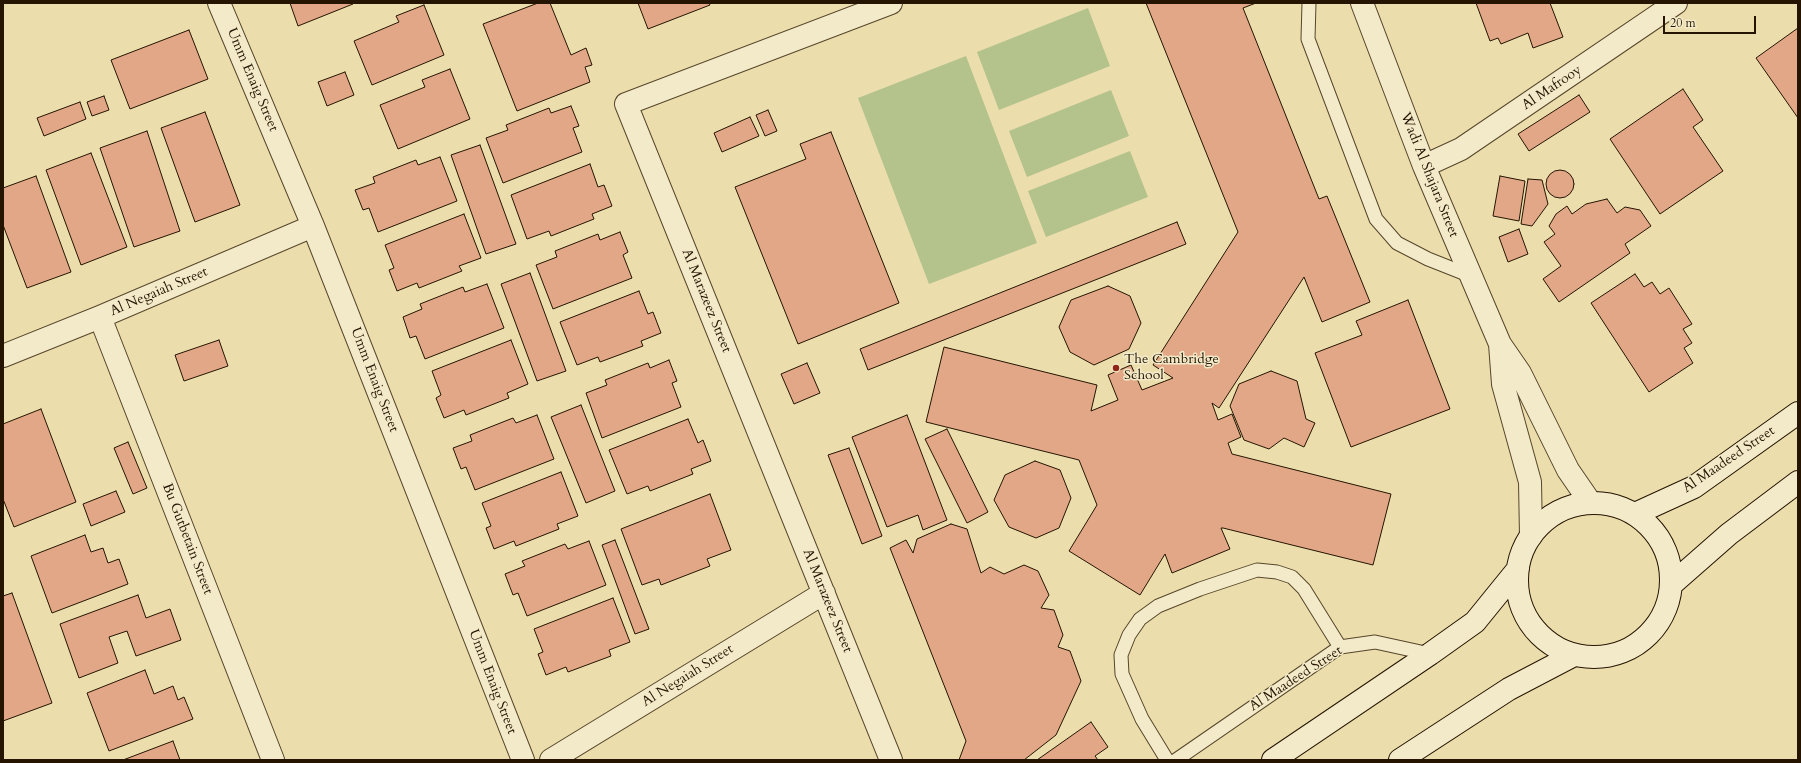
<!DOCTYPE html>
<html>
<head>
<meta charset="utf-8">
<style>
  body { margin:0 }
  #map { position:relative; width:1801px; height:763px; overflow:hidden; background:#ecdeac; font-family:Cardo,serif }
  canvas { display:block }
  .frame { position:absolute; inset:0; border:4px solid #241400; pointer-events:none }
  .scale { position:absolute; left:1663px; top:16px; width:93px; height:18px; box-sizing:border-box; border:2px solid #241400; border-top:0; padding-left:5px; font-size:12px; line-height:14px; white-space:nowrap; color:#241400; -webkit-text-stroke:3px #f3eac9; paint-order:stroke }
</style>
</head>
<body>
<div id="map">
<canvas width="1801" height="763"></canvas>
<div class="frame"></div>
<div class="scale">20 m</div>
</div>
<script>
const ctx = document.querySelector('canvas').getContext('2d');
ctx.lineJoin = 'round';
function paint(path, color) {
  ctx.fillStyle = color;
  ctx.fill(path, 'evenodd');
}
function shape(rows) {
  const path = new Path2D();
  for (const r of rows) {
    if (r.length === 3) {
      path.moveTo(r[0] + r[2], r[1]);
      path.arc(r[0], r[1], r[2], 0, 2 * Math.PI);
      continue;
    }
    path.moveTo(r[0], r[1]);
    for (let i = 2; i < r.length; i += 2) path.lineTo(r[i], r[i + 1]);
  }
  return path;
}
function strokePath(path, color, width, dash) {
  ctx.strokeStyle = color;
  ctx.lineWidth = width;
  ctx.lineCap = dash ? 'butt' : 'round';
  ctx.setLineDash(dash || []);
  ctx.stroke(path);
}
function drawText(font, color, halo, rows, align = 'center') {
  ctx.font = font + ' Cardo,serif';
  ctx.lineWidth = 3;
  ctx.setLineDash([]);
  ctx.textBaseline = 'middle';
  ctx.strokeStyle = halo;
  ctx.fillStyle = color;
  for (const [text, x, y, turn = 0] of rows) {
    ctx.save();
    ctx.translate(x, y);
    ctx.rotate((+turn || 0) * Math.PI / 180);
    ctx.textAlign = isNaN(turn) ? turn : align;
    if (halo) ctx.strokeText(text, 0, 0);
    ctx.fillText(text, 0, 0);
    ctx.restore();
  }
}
const green = shape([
  [1088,8,1110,66,999,110,977,52],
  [966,56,1037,243,929,284,858,98],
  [1111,90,1129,136,1027,177,1009,131],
  [1130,151,1148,197,1046,237,1028,191]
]);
const building = shape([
  [290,3,353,3,353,4,298,26,290,3],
  [538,3,550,3,571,55,586,48,592,65,585,67,590,82,517,111,483,24,538,3],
  [638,3,709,3,710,5,648,29,638,3],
  [1146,3,1256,3,1243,8,1319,199,1327,196,1370,302,1322,322,1304,277,1219,408,1212,403,1218,420,1232,414,1241,437,1228,443,1232,454,1391,494,1373,565,1223,528,1221,528,1230,549,1172,573,1165,554,1140,595,1069,551,1097,505,1079,460,926,422,944,347,1097,385,1091,411,1118,400,1108,375,1131,365,1142,390,1173,378,1153,365,1238,232,1146,3],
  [1476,3,1550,3,1563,37,1533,48,1528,33,1501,44,1498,38,1490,41,1476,3],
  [424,5,444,55,372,85,354,41,399,22,396,16,424,5],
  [1798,28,1798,118,1756,58,1798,28],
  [189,30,208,79,130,109,111,60,189,30],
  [450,69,470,119,398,149,380,105,425,87,422,80,450,69],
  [345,72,354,95,327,106,318,82,345,72],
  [1683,89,1703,120,1693,127,1723,171,1660,214,1610,139,1683,89],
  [1579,95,1590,112,1529,151,1518,134,1579,95],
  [104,96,109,110,92,116,87,102,104,96],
  [80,102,86,119,44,136,37,118,80,102],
  [571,106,579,126,573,128,582,152,503,183,486,138,508,130,506,125,549,108,551,113,571,106],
  [768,110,777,131,765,136,756,115,768,110],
  [205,112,240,205,195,222,161,128,205,112],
  [750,117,759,136,722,152,714,133,750,117],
  [147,131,180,231,134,247,100,148,147,131],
  [831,132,899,303,798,344,735,187,806,159,800,144,831,132],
  [480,145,516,244,486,254,451,155,480,145],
  [91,153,127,247,81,265,46,170,91,153],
  [440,157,457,201,378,232,369,208,363,210,355,190,375,183,373,177,416,160,418,165,440,157],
  [590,164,598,187,604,185,612,206,592,214,594,219,551,236,549,231,527,239,511,195,590,164],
  [1560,184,14],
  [36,176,71,272,27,288,3,225,3,188,36,176],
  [1500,176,1525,181,1519,221,1493,216,1500,176],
  [1528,179,1542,180,1548,204,1532,226,1521,224,1528,179],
  [1607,199,1617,213,1625,207,1640,210,1651,226,1625,244,1630,253,1559,302,1543,279,1561,266,1544,242,1555,234,1549,226,1556,214,1567,206,1572,214,1586,204,1607,199],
  [464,214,481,258,459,266,462,271,419,288,417,283,397,291,389,270,394,268,385,245,464,214],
  [1177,222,1186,244,868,370,860,349,1177,222],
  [1519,229,1528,254,1508,262,1499,237,1519,229],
  [620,232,628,252,623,255,632,278,553,309,536,265,557,257,555,251,598,234,600,240,620,232],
  [530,273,566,371,537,381,501,284,530,273],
  [1635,274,1644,287,1652,282,1660,294,1669,288,1692,324,1683,329,1692,343,1684,348,1693,363,1649,392,1591,303,1635,274],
  [487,284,504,328,425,359,416,336,410,338,403,317,422,309,420,304,463,287,465,292,487,284],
  [1108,286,1130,296,1141,323,1129,349,1094,365,1070,352,1059,327,1071,300,1108,286],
  [639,291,648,314,653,312,661,333,641,341,643,346,600,362,598,357,577,365,560,322,639,291],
  [1408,300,1450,409,1351,447,1315,353,1362,335,1356,321,1408,300],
  [219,340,228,366,184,381,175,355,219,340],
  [511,340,528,384,507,393,509,398,466,415,464,410,444,418,436,398,441,395,432,371,511,340],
  [669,360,677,381,672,383,681,407,602,438,586,393,607,385,605,380,648,363,650,368,669,360],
  [807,363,820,393,794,404,781,374,807,363],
  [1271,371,1297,381,1306,419,1315,423,1304,447,1284,438,1269,449,1244,440,1230,406,1239,384,1271,371],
  [581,405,615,491,586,503,551,417,581,405],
  [41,409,76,502,14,527,3,499,3,424,41,409],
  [537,415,554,459,475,490,466,467,461,469,453,448,472,441,470,435,513,418,516,423,537,415],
  [907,415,947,520,923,530,918,515,887,527,852,437,907,415],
  [688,419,698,443,703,440,711,461,691,469,693,474,650,491,648,486,627,494,609,450,688,419],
  [947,429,988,512,967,523,925,439,947,429],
  [128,442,147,488,133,494,114,448,128,442],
  [849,448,882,536,862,544,828,455,849,448],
  [1035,461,1060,470,1071,498,1059,528,1036,538,1009,527,994,500,1005,475,1035,461],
  [561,472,578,516,557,524,559,529,516,546,514,541,494,549,486,528,491,526,482,503,561,472],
  [116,491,125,512,91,526,83,504,116,491],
  [710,494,731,550,707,559,710,566,661,585,659,579,642,585,621,529,710,494],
  [951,524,967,529,981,573,990,567,1004,574,1024,565,1038,571,1049,595,1041,608,1054,610,1063,635,1058,647,1070,651,1081,681,1056,735,1024,760,959,760,966,741,890,548,906,540,913,553,917,539,951,524],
  [85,535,91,552,103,548,108,563,119,559,128,584,52,613,31,556,85,535],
  [615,540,649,629,635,634,602,545,615,540],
  [589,541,606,585,527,616,518,593,513,595,505,574,525,566,522,561,565,544,568,549,589,541],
  [12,593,52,703,3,721,3,596,12,593],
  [138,595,146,618,170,609,181,640,136,656,127,631,109,637,118,663,79,678,60,624,138,595],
  [613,598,630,642,609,650,611,656,568,672,566,667,546,675,538,654,543,652,534,629,613,598],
  [145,670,154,694,173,686,178,700,184,697,193,719,109,751,87,693,145,670],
  [1091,722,1108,747,1095,756,1098,760,1037,760,1091,722],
  [173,741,180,760,123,760,173,741]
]);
const lane = shape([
  [1309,3,1308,39,1376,219,1397,243,1428,259,1471,276],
  [1167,760,1142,719,1122,674,1121,655,1129,635,1140,619,1158,606,1200,589,1257,570,1277,572,1292,577,1304,589,1340,647],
  [1176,760,1340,647,1375,642,1430,654]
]);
const street = shape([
  [219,3,313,226,523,760],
  [1362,3,1424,166,1500,344,1520,373,1568,470,1590,502],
  [1424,166,1461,149,1676,3],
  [100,317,273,760],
  [1500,344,1503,384,1530,482,1531,536],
  [3,356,100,317,313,226],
  [551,760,824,593],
  [891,760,626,104,891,3]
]);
const secondary = shape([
  [1594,580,77],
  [1635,514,1694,487,1798,413],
  [1672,584,1729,534,1798,482],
  [1273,760,1430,654,1475,622,1518,569],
  [1400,760,1509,689,1574,655]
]);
const markers = [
  [1116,368,4,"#8f2418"]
];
const streetNames = [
  ["Umm Enaig Street",252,80,67],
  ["Al Mafrooy",1552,88,-34],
  ["Wadi Al Shajara Street",1429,175,68],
  ["Al Negaiah Street",159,292,-23],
  ["Al Marazeez Street",706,301,68],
  ["Umm Enaig Street",374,380,69],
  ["Al Maadeed Street",1729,460,-34],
  ["Bu Gutbetain Street",187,539,69],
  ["Al Marazeez Street",827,601,68],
  ["Al Negaiah Street",688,676,-32],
  ["Al Maadeed Street",1296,679,-33],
  ["Umm Enaig Street",492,682,69]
];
const poiNames = [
  ["The Cambridge",1124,360],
  ["School",1124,376]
];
paint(green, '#b4c28c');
paint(building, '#e1a786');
strokePath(building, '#241400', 1);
strokePath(lane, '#56462b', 15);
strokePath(street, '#56462b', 24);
strokePath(secondary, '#241400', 24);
strokePath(lane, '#f3eac9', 13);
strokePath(street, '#f3eac9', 22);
strokePath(secondary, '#f3eac9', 22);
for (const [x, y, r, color] of markers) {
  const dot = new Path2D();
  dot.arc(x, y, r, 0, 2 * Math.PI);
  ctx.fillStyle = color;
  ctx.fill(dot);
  strokePath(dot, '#f3eac9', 1.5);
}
drawText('14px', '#241400', '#f3eac9', streetNames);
drawText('14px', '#241400', '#f3eac9', poiNames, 'left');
</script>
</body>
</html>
